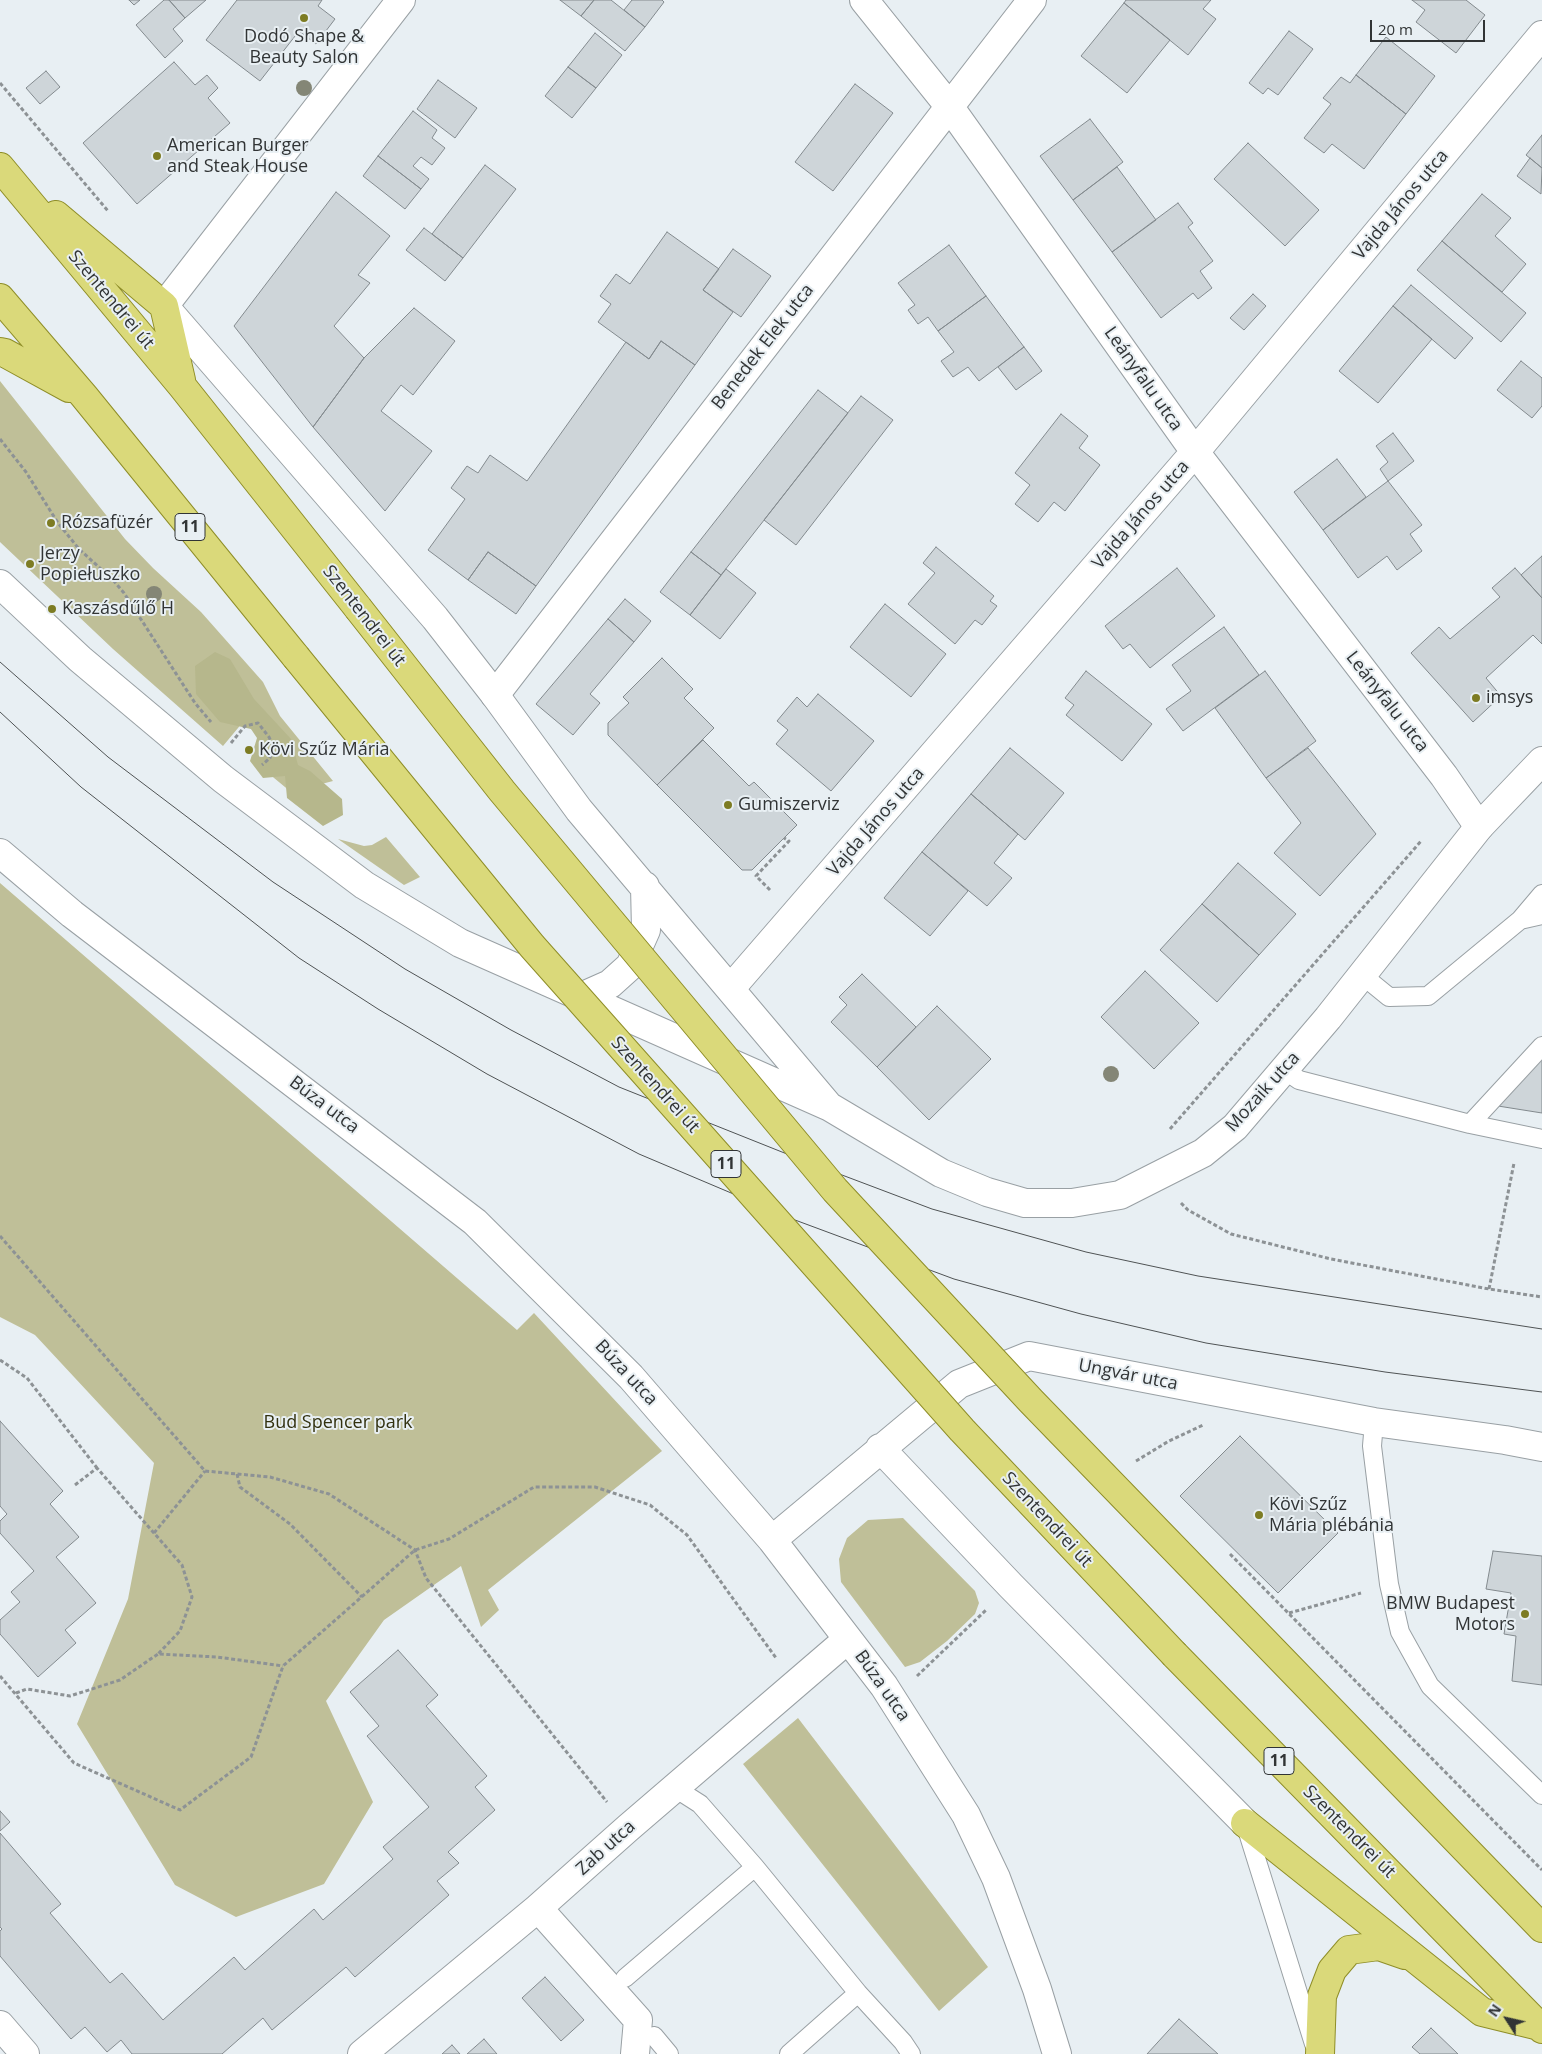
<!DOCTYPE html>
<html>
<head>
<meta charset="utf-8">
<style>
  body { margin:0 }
  #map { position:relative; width:1542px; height:2054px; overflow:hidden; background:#e8eff3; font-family:"Open Sans",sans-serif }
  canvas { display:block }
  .north { position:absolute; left:1482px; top:1994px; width:50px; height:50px; -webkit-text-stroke:4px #e8eff3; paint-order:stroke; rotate:305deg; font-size:14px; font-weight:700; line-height:20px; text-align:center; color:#313435 }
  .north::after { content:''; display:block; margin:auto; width:18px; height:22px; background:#313435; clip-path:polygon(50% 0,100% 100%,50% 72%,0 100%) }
  .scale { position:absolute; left:1370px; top:20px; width:115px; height:22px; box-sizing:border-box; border:2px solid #313435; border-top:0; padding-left:6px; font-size:15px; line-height:18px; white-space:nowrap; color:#313435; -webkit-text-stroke:4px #e8eff3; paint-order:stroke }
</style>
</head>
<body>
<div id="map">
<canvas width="1542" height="2054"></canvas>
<div class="north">N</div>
<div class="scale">20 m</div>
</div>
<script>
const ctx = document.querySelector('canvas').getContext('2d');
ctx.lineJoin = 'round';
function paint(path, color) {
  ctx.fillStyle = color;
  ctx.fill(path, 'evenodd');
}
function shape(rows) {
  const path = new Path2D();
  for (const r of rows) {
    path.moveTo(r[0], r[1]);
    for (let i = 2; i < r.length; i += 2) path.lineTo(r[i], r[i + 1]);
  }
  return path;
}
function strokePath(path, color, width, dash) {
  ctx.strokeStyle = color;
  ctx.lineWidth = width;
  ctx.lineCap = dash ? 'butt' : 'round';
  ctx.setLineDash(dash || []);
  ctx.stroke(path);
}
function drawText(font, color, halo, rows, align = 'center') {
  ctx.font = font + ' "Open Sans",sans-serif';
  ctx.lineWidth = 4;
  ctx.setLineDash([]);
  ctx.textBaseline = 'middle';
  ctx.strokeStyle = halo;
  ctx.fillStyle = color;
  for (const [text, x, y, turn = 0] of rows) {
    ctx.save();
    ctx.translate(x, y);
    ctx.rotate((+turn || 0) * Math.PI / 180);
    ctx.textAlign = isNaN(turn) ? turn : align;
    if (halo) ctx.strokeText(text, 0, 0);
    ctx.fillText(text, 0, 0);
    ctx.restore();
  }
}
const green = shape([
  [0,381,125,539,153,568,201,612,263,682,280,716,333,781,291,792,268,773,281,754,243,722,223,746,113,649,0,542],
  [386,837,420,877,404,885,338,839,364,846,372,845],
  [0,883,517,1330,534,1313,662,1451,488,1590,499,1610,481,1627,461,1566,384,1620,326,1701,373,1802,324,1884,236,1917,175,1885,77,1724,128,1599,154,1463,35,1335,0,1317],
  [903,1518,975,1591,979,1603,975,1614,947,1641,920,1662,905,1667,841,1582,839,1559,847,1538,868,1520],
  [798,1718,988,1967,939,2011,743,1764]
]);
const forest = shape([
  [215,652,230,659,254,699,291,739,298,765,310,771,342,799,343,815,323,826,287,798,285,776,263,778,250,761,257,738,251,729,220,722,196,694,195,666]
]);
const building = shape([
  [129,0,140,0,134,5,129,0],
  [164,0,169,0,185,18,173,29,183,41,165,58,136,25,164,0],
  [169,0,206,0,185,18,169,0],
  [237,0,322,0,318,6,335,19,316,44,299,31,260,81,206,40,237,0],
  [560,0,594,0,581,16,560,0],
  [594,0,611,0,645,27,625,51,581,16,594,0],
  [632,0,662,0,664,2,645,27,624,10,632,0],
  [1126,0,1211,0,1203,9,1216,19,1188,55,1124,3,1126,0],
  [1412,0,1466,0,1485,15,1456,53,1416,22,1425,10,1412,0],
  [1124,3,1170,40,1127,93,1081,56,1124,3],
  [1289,31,1313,49,1278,95,1268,88,1263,94,1249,83,1289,31],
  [595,33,622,55,596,88,568,67,595,33],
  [1386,37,1435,76,1406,114,1356,75,1386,37],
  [174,62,195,85,207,75,218,88,208,98,230,123,137,204,83,143,174,62],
  [568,67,596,88,572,118,545,96,568,67],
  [46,71,60,87,40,104,26,88,46,71],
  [1356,75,1406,114,1364,169,1332,144,1324,153,1304,138,1331,104,1323,98,1341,77,1350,83,1356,75],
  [438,80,477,108,455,138,417,109,438,80],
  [855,84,893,113,833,191,795,162,855,84],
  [413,111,437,130,432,138,445,148,432,165,421,157,413,166,429,179,421,189,378,156,413,111],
  [1090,119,1123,162,1073,200,1040,156,1090,119],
  [1542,135,1542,168,1526,155,1542,135],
  [1248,143,1319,210,1285,246,1214,179,1248,143],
  [378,156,421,189,405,209,363,176,378,156],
  [1530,158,1542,168,1541,194,1517,176,1530,158],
  [485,165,516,189,463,258,432,234,485,165],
  [1117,167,1156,220,1112,252,1073,200,1117,167],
  [336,192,390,236,358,275,370,283,334,326,364,358,313,427,234,326,336,192],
  [1482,194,1511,218,1495,236,1526,264,1502,292,1442,241,1482,194],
  [1178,203,1193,223,1188,227,1213,261,1200,271,1212,288,1198,299,1193,293,1161,318,1112,252,1178,203],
  [424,228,463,258,445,281,406,250,424,228],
  [667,232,719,269,703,290,733,312,695,365,661,341,649,359,598,322,611,304,600,296,616,274,630,284,667,232],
  [1442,241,1526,313,1501,342,1417,270,1442,241],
  [949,245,986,296,938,331,928,317,918,324,908,310,915,305,898,283,949,245],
  [733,249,771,276,741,317,703,290,733,249],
  [1411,285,1473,338,1455,359,1393,306,1411,285],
  [1253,294,1266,306,1244,330,1230,318,1253,294],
  [986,296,1024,347,979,381,968,367,953,377,941,361,954,352,938,331,986,296],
  [1393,306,1432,339,1378,403,1339,371,1393,306],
  [414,308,455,341,413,395,401,385,381,411,432,451,385,511,313,427,364,358,414,308],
  [661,341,695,365,536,586,488,552,468,580,428,550,465,499,451,488,467,466,478,473,490,455,527,481,626,342,649,359,661,341],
  [1024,347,1042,371,1016,390,998,367,1024,347],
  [1521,361,1542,378,1542,406,1532,418,1497,390,1521,361],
  [818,390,848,413,721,575,691,552,818,390],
  [861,396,893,420,796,545,764,520,861,396],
  [1061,414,1088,436,1079,448,1100,465,1065,511,1054,502,1038,522,1015,504,1030,485,1015,473,1061,414],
  [1393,433,1414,461,1388,481,1380,469,1388,462,1376,446,1393,433],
  [1337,459,1366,497,1323,530,1294,492,1337,459],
  [1388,481,1422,525,1410,534,1422,551,1397,570,1387,556,1358,578,1323,530,1388,481],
  [936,547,994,596,990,601,997,606,982,625,975,620,955,644,908,604,935,573,923,563,936,547],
  [488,552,536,586,516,614,468,580,488,552],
  [691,552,721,575,690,615,660,592,691,552],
  [1542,556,1542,598,1521,575,1542,556],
  [1177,568,1215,616,1150,668,1130,644,1123,649,1105,626,1177,568],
  [1515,568,1542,598,1542,644,1533,635,1486,678,1501,696,1473,722,1411,653,1439,627,1450,639,1500,597,1492,588,1515,568],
  [726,569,756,593,720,639,690,615,726,569],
  [625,599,651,621,634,642,608,619,625,599],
  [885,604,946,654,911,697,850,647,885,604],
  [608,619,634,642,590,694,600,703,573,735,536,704,608,619],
  [1224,627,1259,675,1183,731,1166,709,1191,691,1172,665,1224,627],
  [662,658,693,689,684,698,714,728,657,785,608,735,608,723,629,703,623,697,662,658],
  [1086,671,1152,724,1122,761,1066,715,1074,705,1065,698,1086,671],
  [1265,671,1316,741,1266,778,1215,708,1265,671],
  [818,694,874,741,831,791,776,744,788,730,777,721,797,697,807,707,818,694],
  [703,740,749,786,754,782,797,825,752,870,742,870,657,785,703,740],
  [1010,748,1064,793,1025,840,971,794,1010,748],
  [1308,748,1376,834,1320,896,1274,853,1301,823,1266,778,1308,748],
  [971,794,1018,834,994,863,1012,878,987,906,922,852,971,794],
  [922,852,968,891,930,936,884,898,922,852],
  [1238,863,1296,914,1259,955,1202,904,1238,863],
  [1202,904,1259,955,1217,1002,1160,950,1202,904],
  [1145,971,1199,1023,1154,1069,1101,1017,1145,971],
  [862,974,916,1027,877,1067,831,1022,847,1005,839,997,862,974],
  [937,1006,991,1059,929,1120,877,1067,937,1006],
  [1542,1058,1542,1113,1498,1106,1542,1058],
  [0,1421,63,1491,50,1504,79,1537,56,1557,96,1603,65,1630,76,1643,38,1677,0,1634,0,1620,20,1602,11,1592,34,1571,0,1533,0,1521,7,1514,0,1506,0,1421],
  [1240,1436,1338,1533,1278,1593,1180,1496,1240,1436],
  [1493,1551,1542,1556,1542,1685,1512,1681,1516,1636,1504,1634,1511,1593,1486,1589,1493,1551],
  [398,1650,438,1695,426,1706,487,1776,475,1787,495,1810,448,1852,459,1863,437,1881,449,1895,355,1977,346,1967,272,2030,263,2018,222,2054,132,2054,121,2040,107,2052,85,2027,71,2039,0,1956,0,1931,2,1929,0,1927,0,1833,61,1904,50,1913,110,1983,122,1973,163,2020,234,1957,245,1970,314,1909,323,1920,393,1859,383,1847,429,1807,367,1736,379,1726,350,1692,398,1650],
  [0,1811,10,1822,0,1831,0,1811],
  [545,1977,584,2020,561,2041,522,1998,545,1977],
  [1179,2019,1218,2054,1147,2054,1179,2019],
  [1431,2028,1458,2054,1420,2054,1412,2047,1431,2028],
  [484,2039,497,2054,467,2054,484,2039],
  [452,2045,460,2054,442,2054,452,2045]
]);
const path = shape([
  [0,83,108,211],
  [0,439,26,472,58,523,79,549,113,580,124,593,195,703,211,722],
  [231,743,245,726,258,723,269,737,273,746,270,758,262,765],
  [770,890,756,876,789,841,784,838],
  [1170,1129,1422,840],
  [1181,1203,1188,1210,1231,1234,1331,1259,1489,1289,1542,1297],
  [0,1236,205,1471,270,1477,329,1494,415,1550,426,1578,607,1802],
  [1489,1289,1514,1163],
  [0,1360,27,1378,97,1468],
  [1136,1461,1169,1441,1203,1425],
  [237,1474,240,1487,290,1524,362,1597],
  [75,1485,97,1468,182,1565,192,1597,180,1631,158,1654,217,1657,283,1666],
  [154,1533,205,1471],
  [1230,1554,1542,1870],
  [1289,1613,1361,1593],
  [0,1676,74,1763,180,1810,251,1757,283,1666,415,1550,449,1539,534,1487,595,1487,650,1505,687,1535,776,1658],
  [917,1676,986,1610],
  [16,1693,27,1689,70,1696,120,1680,158,1654]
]);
const lane = shape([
  [1520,920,1542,915],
  [1362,975,1389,997,1428,996,1520,920,1542,894],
  [1283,1069,1299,1080,1470,1124,1542,1139],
  [1470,1124,1542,1046],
  [1374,1422,1372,1446,1389,1584,1400,1632,1430,1686,1542,1795],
  [675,1788,700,1804,755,1867,858,1993,903,2042,911,2054],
  [1245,1823,1314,2044],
  [625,1978,755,1867],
  [654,2036,669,2054],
  [789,2054,858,1993]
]);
const street = shape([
  [864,0,949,106,1195,452,1444,776,1479,827],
  [164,306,401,0],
  [495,695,1032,0],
  [0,853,72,914,475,1222,631,1377,772,1540,884,1686,966,1815,996,1878,1037,1989,1057,2054],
  [731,988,1195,452,1542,35],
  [880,1448,1011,1586,1245,1823],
  [772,1540,959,1384,1029,1356,1374,1422,1505,1440,1542,1447],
  [538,1908,638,2020,635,2054],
  [0,2025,25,2054],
  [362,2054,538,1908,628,1828,848,1639]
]);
const secondary = shape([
  [164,306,435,618,495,695,579,810,827,1104],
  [0,584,80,659,223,779,364,885,460,943,830,1107,941,1173,987,1192,1025,1203,1072,1203,1120,1195,1203,1153,1235,1127,1328,1018,1479,827,1542,761],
  [583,996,610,984,630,966,646,930,645,886]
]);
const primary = shape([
  [0,167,182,386,358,608],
  [56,215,164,306,181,380],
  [0,298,84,396,296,657],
  [0,352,5,353,69,388],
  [1227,1603,1542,1928],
  [1175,1655,1542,2029],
  [1245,1823,1482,2012,1539,2026],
  [1320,2054,1322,1996,1332,1970,1349,1950,1379,1946,1405,1955]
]);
const tram = shape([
  [0,662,108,757,273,882,405,969,511,1030,619,1087,797,1158,932,1209,1086,1252,1198,1276,1542,1329],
  [0,712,81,787,299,958,378,1009,487,1074,639,1154,795,1220,954,1279,1081,1314,1206,1343,1385,1372,1542,1392]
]);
const primaryBridge = shape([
  [358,608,502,791,835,1190,1031,1401,1227,1603],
  [296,657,532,946,962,1430,1175,1655]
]);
const trees = [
  [304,88],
  [154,594],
  [1111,1074]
];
const markers = [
  [304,18,5,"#7d7c23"],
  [157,156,5,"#7d7c23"],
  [51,523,5,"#7d7c23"],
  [30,564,5,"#7d7c23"],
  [52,609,5,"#7d7c23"],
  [1476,698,5,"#7d7c23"],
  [249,750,5,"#7d7c23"],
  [728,805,5,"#7d7c23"],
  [1259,1515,5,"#7d7c23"],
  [1525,1614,5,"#7d7c23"]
];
const shields = [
  [190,527,30],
  [726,1164,30],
  [1279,1761,30]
];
const shieldNames = [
  ["11",190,527],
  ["11",726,1164],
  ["11",1279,1761]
];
const poiNames = [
  ["Dodó Shape &",304,37,"center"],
  ["Beauty Salon",304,58,"center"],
  ["American Burger",167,146],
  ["and Steak House",167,167],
  ["Rózsafüzér",61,523],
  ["Jerzy",40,554],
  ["Popiełuszko",40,575],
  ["Kaszásdűlő H",62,609],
  ["imsys",1486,698],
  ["Kövi Szűz Mária",259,750],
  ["Gumiszerviz",738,805],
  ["Kövi Szűz",1269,1505],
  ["Mária plébánia",1269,1526],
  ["BMW Budapest",1515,1604,"right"],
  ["Motors",1515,1625,"right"]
];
const streetNames = [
  ["Vajda János utca",1401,205,-50],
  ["Szentendrei út",111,300,50],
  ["Benedek Elek utca",763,347,-52],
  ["Leányfalu utca",1143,379,55],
  ["Vajda János utca",1141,515,-49],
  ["Szentendrei út",364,616,52],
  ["Leányfalu utca",1387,702,52],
  ["Vajda János utca",876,822,-49],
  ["Szentendrei út",655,1085,48],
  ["Mozaik utca",1263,1092,-48],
  ["Búza utca",324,1105,37],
  ["Búza utca",626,1373,47],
  ["Ungvár utca",1128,1375,11],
  ["Szentendrei út",1047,1520,47],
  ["Búza utca",882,1686,55],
  ["Szentendrei út",1349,1832,45],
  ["Zab utca",606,1848,-42]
];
const parkNames = [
  ["Bud Spencer park",338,1423]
];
paint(green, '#bfbf98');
paint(forest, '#b6b78c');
paint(building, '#ced5d9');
strokePath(building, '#838a8e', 1);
strokePath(lane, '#99a0a4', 20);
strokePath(street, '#99a0a4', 30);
strokePath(secondary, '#99a0a4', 30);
strokePath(primary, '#8f8e28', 30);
strokePath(path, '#8d9295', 3, [4, 2.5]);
strokePath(lane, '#fff', 18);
strokePath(street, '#fff', 28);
strokePath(secondary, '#fff', 28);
strokePath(primary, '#dad97a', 28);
strokePath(tram, '#4f5354', 1);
strokePath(primaryBridge, '#8f8e28', 30, []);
strokePath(primaryBridge, '#dad97a', 28);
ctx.fillStyle = '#848676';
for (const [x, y] of trees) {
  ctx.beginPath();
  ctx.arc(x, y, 8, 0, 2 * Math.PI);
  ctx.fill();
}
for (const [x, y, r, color] of markers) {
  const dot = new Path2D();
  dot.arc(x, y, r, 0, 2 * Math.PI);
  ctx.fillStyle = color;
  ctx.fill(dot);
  strokePath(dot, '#e8eff3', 2);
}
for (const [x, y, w] of shields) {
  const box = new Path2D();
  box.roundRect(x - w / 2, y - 13.5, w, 27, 4);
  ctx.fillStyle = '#e8eff3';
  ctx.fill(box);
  strokePath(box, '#313435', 1);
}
drawText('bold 16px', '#313435', null, shieldNames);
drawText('18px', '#313435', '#e8eff3', poiNames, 'left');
drawText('18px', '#313435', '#e8eff3', streetNames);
drawText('18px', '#32310f', '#e8eff3', parkNames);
</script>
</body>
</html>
